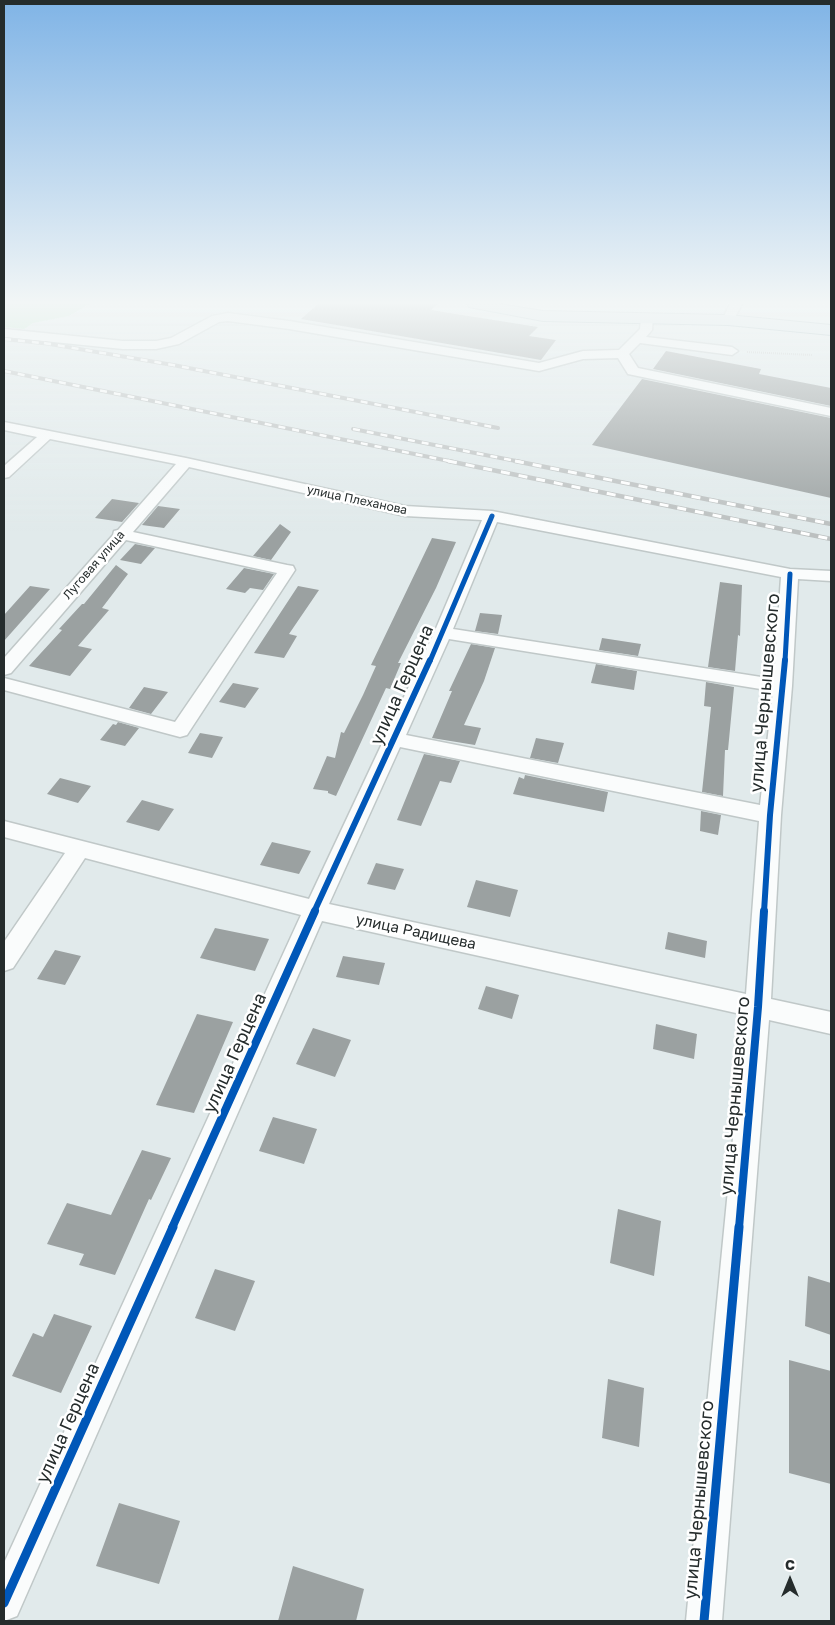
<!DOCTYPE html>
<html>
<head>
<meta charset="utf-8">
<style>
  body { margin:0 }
  #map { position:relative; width:835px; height:1625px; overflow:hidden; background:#e1eaeb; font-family:"Golos Text",sans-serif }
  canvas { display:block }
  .frame { position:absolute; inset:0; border:5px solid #252c2c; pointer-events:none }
  .north { position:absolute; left:765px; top:1555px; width:50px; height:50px; -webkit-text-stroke:4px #fff; paint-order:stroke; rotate:0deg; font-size:14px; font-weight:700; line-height:20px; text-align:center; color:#252c2c }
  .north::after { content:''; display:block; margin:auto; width:18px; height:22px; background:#252c2c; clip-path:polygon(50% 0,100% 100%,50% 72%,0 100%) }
</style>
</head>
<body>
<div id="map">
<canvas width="835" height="1625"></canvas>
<div class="frame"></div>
<div class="north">С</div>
</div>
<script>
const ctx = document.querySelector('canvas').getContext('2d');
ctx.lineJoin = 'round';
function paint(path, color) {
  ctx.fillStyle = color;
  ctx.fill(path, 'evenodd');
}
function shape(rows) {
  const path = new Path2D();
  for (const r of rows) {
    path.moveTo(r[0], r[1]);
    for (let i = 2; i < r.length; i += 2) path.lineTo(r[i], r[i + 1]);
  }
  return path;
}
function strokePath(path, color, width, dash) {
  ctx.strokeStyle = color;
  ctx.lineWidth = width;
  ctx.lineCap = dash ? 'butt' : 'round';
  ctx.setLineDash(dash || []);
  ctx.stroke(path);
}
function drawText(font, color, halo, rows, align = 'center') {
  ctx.font = font + ' "Golos Text",sans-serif';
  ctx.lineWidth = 5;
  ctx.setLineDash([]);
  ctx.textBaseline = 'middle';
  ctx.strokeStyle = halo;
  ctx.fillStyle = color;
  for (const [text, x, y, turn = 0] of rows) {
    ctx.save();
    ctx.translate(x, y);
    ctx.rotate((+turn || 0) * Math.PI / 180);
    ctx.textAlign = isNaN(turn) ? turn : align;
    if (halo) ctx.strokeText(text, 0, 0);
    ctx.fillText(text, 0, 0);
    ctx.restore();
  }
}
const green = shape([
  [4,304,89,304,69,316,33,323,24,329,4,327]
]);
const building = shape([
  [318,304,437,304,431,310,538,327,529,336,556,340,541,360,301,319],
  [666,351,761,369,759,374,831,388,831,406,653,369],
  [642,379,831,418,831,498,592,445],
  [112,499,139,503,122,522,95,518],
  [158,506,180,509,164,528,142,525],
  [280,524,291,532,271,560,253,556],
  [432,538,456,542,436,588,398,663,401,663,390,689,386,688,336,796,328,793,328,791,313,789,327,756,335,758,341,732,344,733,363,695,376,666,371,665],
  [135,544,155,548,141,564,120,560],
  [116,565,128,574,102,608,109,610,78,646,92,649,70,676,29,666,62,630,59,629,82,604,84,604],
  [244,568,274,574,263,590,250,588,245,593,226,589],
  [720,582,742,585,740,636,738,635,735,671,708,667],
  [30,586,50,589,4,641,4,615],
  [298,586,319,590,289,634,297,636,284,658,254,653],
  [480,613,502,615,498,634,475,631],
  [602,638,641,644,638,656,599,650],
  [471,644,495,648,484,681,464,725,481,728,475,745,432,738,452,691,449,691],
  [596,664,637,671,634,690,591,683],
  [706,682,734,687,728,750,725,750,723,796,702,792,711,707,704,706],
  [233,683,259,688,245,708,219,702],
  [144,687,168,692,151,714,129,708],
  [118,722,139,728,125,746,100,740,113,724,116,725],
  [200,733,223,737,212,758,188,753],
  [536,738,564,743,558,763,530,758],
  [424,754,460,761,451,783,440,781,421,826,397,820],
  [525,775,608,792,604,812,513,794,519,777,524,779],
  [60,778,91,786,78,803,47,794],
  [142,800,174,809,159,831,126,822],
  [701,811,721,815,718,835,700,831],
  [272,842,311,851,299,874,260,865],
  [376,863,404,869,395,890,367,884],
  [476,880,518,890,510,917,467,907],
  [215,928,269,939,255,971,200,958],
  [668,932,707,941,705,958,665,949],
  [55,950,81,956,65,985,37,979],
  [343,956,385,963,379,985,336,977],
  [486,986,519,995,512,1019,478,1009],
  [197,1014,233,1022,194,1113,156,1105],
  [656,1024,697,1034,694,1059,653,1049],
  [313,1028,351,1040,335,1077,296,1064],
  [273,1117,317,1129,304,1164,259,1151],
  [142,1150,171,1158,151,1200,149,1199,115,1275,79,1265,84,1254,47,1244,67,1203,111,1215],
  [618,1209,661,1221,654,1276,610,1263],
  [215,1269,255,1281,235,1331,195,1318],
  [808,1276,831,1283,831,1335,805,1326],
  [54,1314,92,1326,61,1393,12,1376,33,1333,43,1337],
  [789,1360,831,1371,831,1484,789,1473],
  [608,1379,644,1388,639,1447,602,1438],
  [119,1503,180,1521,159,1584,96,1566],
  [293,1566,364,1589,356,1621,278,1621]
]);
const path = shape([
  [747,352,812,355]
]);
const minor = shape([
  [730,304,742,304,732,323,728,324,722,320,730,304],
  [228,313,289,321,539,363,583,351,619,350,640,329,641,318,647,314,653,318,652,330,646,337,732,347,738,351,732,355,640,343,629,354,638,368,831,408,831,416,628,374,618,358,583,359,539,371,289,329,228,321,219,322,179,344,156,349,123,349,4,337,4,329,123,341,156,341,171,338,212,316,228,313],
  [4,422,186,458,405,506,492,511,790,569,831,571,831,581,798,579,792,686,781,815,771,999,831,1012,831,1034,769,1020,722,1621,686,1621,745,1015,322,921,17,1616,4,1621,4,1563,301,915,85,858,13,968,4,971,4,942,65,853,4,837,4,821,309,899,434,633,482,520,405,516,189,467,133,532,287,565,293,566,295,570,187,735,180,737,4,690,4,678,175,722,277,573,126,540,11,673,4,675,4,658,113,535,114,531,118,530,176,464,50,439,9,477,4,478,4,466,37,437,4,430,4,422],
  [497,522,781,577,774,679,453,629,497,522],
  [449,639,773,691,760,805,406,735,449,639],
  [400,747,759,821,746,994,329,904,400,747]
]);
const major = shape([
  [467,304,499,304,543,311,728,315,831,325,831,335,728,325,543,321,474,308,469,307,467,304]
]);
const railFar1 = shape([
  [4,339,51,344],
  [44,343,173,365,498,428],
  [4,371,454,462],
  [353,429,521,462]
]);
const rail = shape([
  [448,461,831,539],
  [515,461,831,524]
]);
const cyclewayFar3 = shape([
  [430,661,492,516],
  [785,661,790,574]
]);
const cyclewayFar2 = shape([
  [314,912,430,660],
  [764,912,770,815,785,660]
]);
const cyclewayFar1 = shape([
  [172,1228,315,911],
  [739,1228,758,1007,764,911]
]);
const cycleway = shape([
  [4,1603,173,1227],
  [704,1621,739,1227]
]);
const farStreetnames = [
  ["улица Плеханова",357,500,12],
  ["Луговая улица",94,565,-49]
];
const streetNames = [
  ["улица Радищева",416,932,12]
];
const nearStreetnames = [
  ["улица Герцена",402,685,-66],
  ["улица Чернышевского",765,693,-85],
  ["улица Герцена",235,1053,-66],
  ["улица Чернышевского",735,1096,-85],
  ["улица Герцена",68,1423,-66],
  ["улица Чернышевского",699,1500,-85]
];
paint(green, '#b7e8c4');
paint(building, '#9ba1a1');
strokePath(minor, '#c0c8c8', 3);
strokePath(major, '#92aab0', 2);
strokePath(path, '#c7c9c9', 2, [1, 1]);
paint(minor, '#fafcfc');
paint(major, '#dbe8ec');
strokePath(railFar1, '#bcc0c0', 4);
strokePath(rail, '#bcc0c0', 4.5);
strokePath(railFar1, '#fff', 2.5, [7]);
strokePath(rail, '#fff', 3, [9]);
strokePath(cyclewayFar3, '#0057b8', 5);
strokePath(cyclewayFar2, '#0057b8', 6);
strokePath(cyclewayFar1, '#0057b8', 8);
strokePath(cycleway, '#0057b8', 9);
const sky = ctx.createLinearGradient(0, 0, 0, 531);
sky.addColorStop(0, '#80b4e6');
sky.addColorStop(0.57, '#f2f6f6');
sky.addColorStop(1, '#f2f6f600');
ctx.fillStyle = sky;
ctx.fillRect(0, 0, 835, 531);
drawText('12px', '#252c2c', '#fff', farStreetnames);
drawText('15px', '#252c2c', '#fff', streetNames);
drawText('18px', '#252c2c', '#fff', nearStreetnames);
</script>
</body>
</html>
